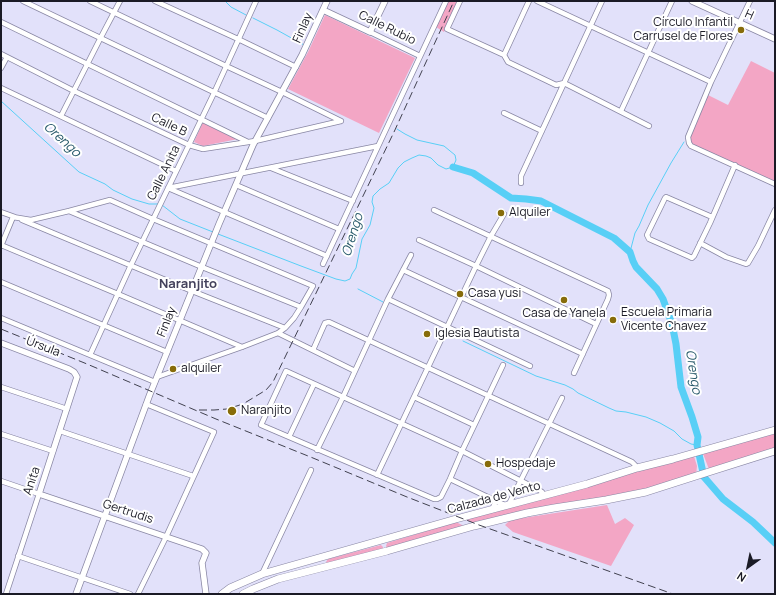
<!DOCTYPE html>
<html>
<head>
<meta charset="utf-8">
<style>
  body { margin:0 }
  #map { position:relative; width:776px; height:595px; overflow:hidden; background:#e2e1fa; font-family:Manrope,sans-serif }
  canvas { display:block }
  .frame { position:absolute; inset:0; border:2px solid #1a1a25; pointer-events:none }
  .north { position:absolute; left:728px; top:547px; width:40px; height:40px; -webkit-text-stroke:3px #fff; paint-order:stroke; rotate:213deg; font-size:11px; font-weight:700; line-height:16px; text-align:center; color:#1a1a25 }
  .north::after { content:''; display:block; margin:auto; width:14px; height:18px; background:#1a1a25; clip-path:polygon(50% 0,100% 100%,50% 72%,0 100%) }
</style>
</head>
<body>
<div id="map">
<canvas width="776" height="595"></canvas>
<div class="frame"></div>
<div class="north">N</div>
</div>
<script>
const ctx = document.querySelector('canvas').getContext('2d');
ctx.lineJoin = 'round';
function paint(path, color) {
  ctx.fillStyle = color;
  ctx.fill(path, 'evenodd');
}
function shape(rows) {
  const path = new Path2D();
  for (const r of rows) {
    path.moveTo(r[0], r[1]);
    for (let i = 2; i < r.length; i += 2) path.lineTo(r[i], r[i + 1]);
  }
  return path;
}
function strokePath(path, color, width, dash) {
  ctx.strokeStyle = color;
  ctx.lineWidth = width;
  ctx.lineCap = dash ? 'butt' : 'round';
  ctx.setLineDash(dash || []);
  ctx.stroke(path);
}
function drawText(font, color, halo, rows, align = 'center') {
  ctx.font = font + ' Manrope,sans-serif';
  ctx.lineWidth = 4;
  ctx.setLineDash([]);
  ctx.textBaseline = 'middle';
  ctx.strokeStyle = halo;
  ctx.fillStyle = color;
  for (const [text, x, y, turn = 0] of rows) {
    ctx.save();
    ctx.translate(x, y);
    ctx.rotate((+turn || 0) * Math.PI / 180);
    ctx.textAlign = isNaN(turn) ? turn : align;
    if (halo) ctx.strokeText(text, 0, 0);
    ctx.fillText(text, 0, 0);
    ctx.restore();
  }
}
const green = shape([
  [448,1,459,1,444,32,436,27],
  [325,15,415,58,379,133,288,89,308,52],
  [751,61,775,73,775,184,689,143,698,111,706,94,728,105],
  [203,122,238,139,203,146,194,142],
  [775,430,775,451,710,472,702,451],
  [693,453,697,466,696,476,646,492,479,525,461,518],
  [607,505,615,524,625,518,634,525,611,566,513,532,505,525,510,520],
  [456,522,464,526,387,548,386,546,387,543],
  [381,545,383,547,383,549,327,564,326,562,328,559]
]);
const stream = shape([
  [225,1,231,7,246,15],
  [253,18,277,30,304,45],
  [1,101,79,172,105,184,113,190,132,199,149,204,159,204],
  [162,205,180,219,213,232],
  [218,234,301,266,336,279,345,281,350,279,352,274,356,268,362,239,370,225,374,208,372,202,373,196,380,189,389,183,398,168,404,162,412,158,419,155,426,156,431,158,438,165,446,169,453,167,456,160,455,155,444,146,417,140,405,134,397,129],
  [630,252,635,233,639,226,648,205,671,163,684,142],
  [358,289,383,302],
  [463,341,536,376,565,385,573,389,578,393,609,408,616,411,626,412,646,417,660,423,674,431,682,439,691,444,697,445]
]);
const river = shape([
  [453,167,473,173,511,198,526,199,541,201,614,238,630,252,633,261,636,267,657,289,663,299,672,324,676,344,681,387,692,417,698,437,697,445,704,477,723,499,753,522,775,543]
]);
const minor = shape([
  [23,1,268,118],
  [90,1,226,66,282,92,341,121],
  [155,1,238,39,296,67],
  [460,1,447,29,504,55,508,62,556,85,564,83,649,126],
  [537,1,711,82],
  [750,1,711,82,688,137,689,143,691,146,775,184],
  [1,22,248,142],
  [370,32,420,56],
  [1,54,74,91,189,145,203,149,255,141,341,121],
  [504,55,529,1],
  [1,68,7,57],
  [1,88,176,171],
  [621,111,672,1],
  [504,113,542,131],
  [61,116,100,39,120,1],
  [271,168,353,201],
  [521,183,521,176,602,1],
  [236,185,339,229],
  [168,188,378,146],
  [168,188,327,256],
  [434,210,608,291,609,295,608,299,574,373],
  [69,211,202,267,301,307],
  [1,212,15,217],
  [13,217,31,220,69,211,110,200,153,219,313,286,301,307,294,318,285,328,278,333,242,347,157,377],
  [712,217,666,197,665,198,647,235,649,239,690,257,692,258,694,256,710,223,735,165],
  [22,220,192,291,285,328],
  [419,240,476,266,596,324],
  [700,243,726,257,746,264,748,263,758,246,775,210],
  [1,245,118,294,242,347],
  [1,246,13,217],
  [323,264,446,1],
  [403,270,583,354],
  [1,282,167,352],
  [388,299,530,366],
  [1,318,155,382],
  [278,333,355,371],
  [313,350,325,323,329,322,632,462,635,465,637,468],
  [90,355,131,265,214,93,256,1],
  [503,365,462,451,450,479,441,497,437,499,434,499,261,425,286,371,462,451,539,490,542,492,543,496],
  [1,387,67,409],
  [414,397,474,425],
  [60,431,193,476],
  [1,434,53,451],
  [289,437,314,384],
  [317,450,343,397,388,299,411,255],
  [377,475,476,266,491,236,504,214],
  [450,479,494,500,495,503,492,510],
  [1,481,39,494,6,594],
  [494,500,507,506,510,502,562,398],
  [18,556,130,594],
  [262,574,311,470],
  [138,594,166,537,214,432,146,404]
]);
const tertiary = shape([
  [692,1,775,39],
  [323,10,370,32,385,1],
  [1,343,69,369,74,372,77,377,39,494,202,549,206,553,202,563,206,594],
  [76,594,150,394,219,224,253,145,302,55,327,1]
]);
const primary = shape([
  [222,594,230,588,262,574,456,519,587,484,637,468,673,459,775,430],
  [243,594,253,589,278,579,387,551,474,526,527,513,554,508,606,500,646,492,696,476,775,451]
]);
const rail = shape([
  [1,329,87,364,216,419,313,458,407,497,479,525,673,594],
  [199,410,214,410,227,409,243,404,266,390,273,382,394,132,454,1]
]);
const markers = [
  [741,30,4,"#876c0a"],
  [501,213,4,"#876c0a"],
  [460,294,4,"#876c0a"],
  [564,300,4,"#876c0a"],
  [613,320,4,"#876c0a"],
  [427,334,4,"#876c0a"],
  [173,369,4,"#876c0a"],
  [232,411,5,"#876c0a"],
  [488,464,4,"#876c0a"]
];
const streetNames = [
  ["H",749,15,24],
  ["Finlay",303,28,-66],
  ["Calle Rubio",387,28,26],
  ["Calle B",169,125,25],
  ["Calle Anita",164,173,-64],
  ["Finlay",167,322,-68],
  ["Úrsula",43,347,21],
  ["Anita",32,481,-71],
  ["Calzada de Vento",494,498,-15],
  ["Gertrudis",128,512,18]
];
const poiNames = [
  ["Círculo Infantil",733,23,"right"],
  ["Carrusel de Flores",733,37,"right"],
  ["Alquiler",509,213],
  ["Casa yusi",468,294],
  ["Escuela Primaria",621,313],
  ["Vicente Chavez",621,327],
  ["Casa de Yanela",564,314,"center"],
  ["Iglesia Bautista",435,334],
  ["alquiler",181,369],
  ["Naranjito",241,411],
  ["Hospedaje",496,464]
];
const waterNames = [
  ["Orengo",62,140,42],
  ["Orengo",353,235,-73],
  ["Orengo",693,372,81]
];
const neighbourhoodNames = [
  ["Naranjito",188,284]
];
paint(green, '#f3a6c5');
strokePath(stream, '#58cff6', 1);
strokePath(river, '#58cff6', 7);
strokePath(minor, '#8987a4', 6);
strokePath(tertiary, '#8987a4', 7);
strokePath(primary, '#8987a4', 8);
strokePath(minor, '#fff', 4.5);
strokePath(tertiary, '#fff', 5.5);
strokePath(primary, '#fff', 7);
strokePath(rail, '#41414f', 1, [8, 4]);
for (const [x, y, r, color] of markers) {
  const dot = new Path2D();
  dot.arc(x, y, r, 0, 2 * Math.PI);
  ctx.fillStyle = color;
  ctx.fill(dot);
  strokePath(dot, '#fff', 1.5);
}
drawText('12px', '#1a1a25', '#fff', streetNames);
drawText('12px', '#1a1a25', '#fff', poiNames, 'left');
drawText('italic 13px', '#2b5c6d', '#fff', waterNames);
drawText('bold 13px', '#43415b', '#fff', neighbourhoodNames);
</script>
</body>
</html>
